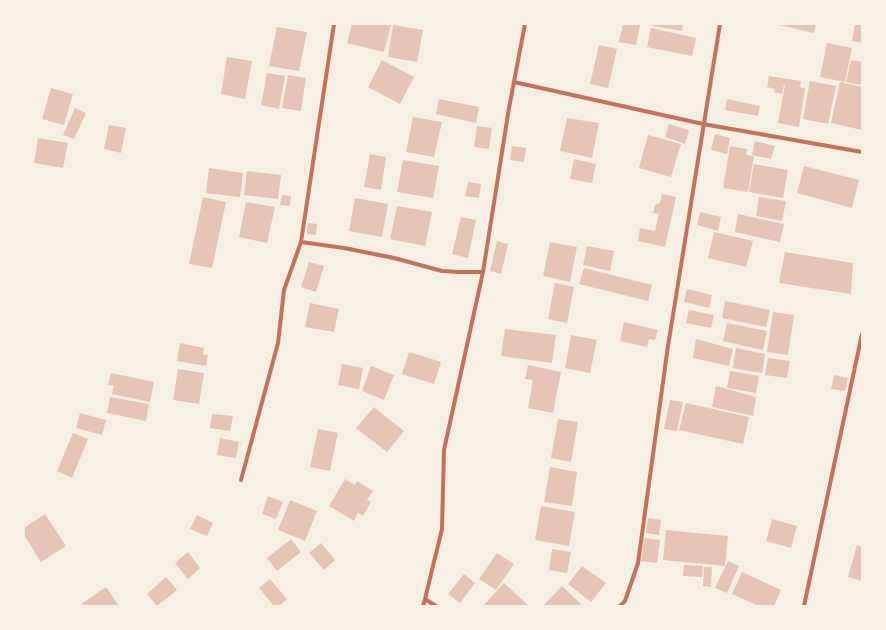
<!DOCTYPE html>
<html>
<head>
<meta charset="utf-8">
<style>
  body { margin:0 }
  #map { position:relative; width:886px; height:630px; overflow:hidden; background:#f6efe4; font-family:Roboto,sans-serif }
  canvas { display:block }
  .frame { position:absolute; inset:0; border:25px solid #f6efe4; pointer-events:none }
</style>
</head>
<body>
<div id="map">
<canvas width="886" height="630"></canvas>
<div class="frame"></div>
</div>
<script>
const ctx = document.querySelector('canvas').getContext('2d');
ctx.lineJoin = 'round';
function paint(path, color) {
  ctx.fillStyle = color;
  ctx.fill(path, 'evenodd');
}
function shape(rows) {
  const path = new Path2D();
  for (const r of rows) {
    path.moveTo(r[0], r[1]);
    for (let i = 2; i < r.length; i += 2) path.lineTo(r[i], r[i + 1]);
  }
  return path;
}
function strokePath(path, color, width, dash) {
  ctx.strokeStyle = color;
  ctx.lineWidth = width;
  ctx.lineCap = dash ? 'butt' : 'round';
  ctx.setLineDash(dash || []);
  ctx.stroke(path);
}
const building = shape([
  [352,24,386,24,391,25,384,52,347,43],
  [623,24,634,24,640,25,636,45,619,42],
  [648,24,683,24,682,31,648,25],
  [775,24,816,24,814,33],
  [855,24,862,25,862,43,852,41],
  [393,25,423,30,417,62,388,57],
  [277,27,307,32,299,71,269,66],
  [651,28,696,38,692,56,647,47],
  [827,43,852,48,845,82,820,77],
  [599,45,617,49,608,88,590,84],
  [227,57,252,61,245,99,221,94],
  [382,60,414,77,400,104,368,87],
  [851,60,862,62,862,85,846,82],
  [267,73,285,76,279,109,261,105],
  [288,75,306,78,301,111,282,108],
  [769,76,801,81,800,87,792,86,805,88,799,127,778,123,785,85,784,84,782,94,774,92,775,89,767,87],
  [810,81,836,86,828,124,803,119],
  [840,82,862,87,862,130,831,123],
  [51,88,73,94,64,125,42,119],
  [439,99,479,107,476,123,436,114],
  [727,99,760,106,758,116,725,110],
  [75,108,86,113,74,139,63,135],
  [413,117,442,122,434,157,406,152],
  [567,118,599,123,592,158,560,151],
  [669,124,689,130,685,144,665,137],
  [109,125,126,128,121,153,104,149],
  [477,126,492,128,489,149,474,147],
  [715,134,730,138,727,154,711,150],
  [648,135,681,144,671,177,639,168],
  [38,138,68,143,63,168,34,163],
  [755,141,775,146,771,159,752,155],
  [512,146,526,148,524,162,510,160],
  [730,146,747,149,746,155,754,156,748,192,723,188],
  [370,154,386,157,381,190,364,187],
  [574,159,596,164,592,183,570,179],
  [403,160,439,166,433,198,397,192],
  [754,164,788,170,783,198,749,192],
  [804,166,859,180,852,208,797,193],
  [209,168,243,173,240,197,206,193],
  [247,171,281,175,278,199,244,195],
  [468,182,481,184,479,198,465,196],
  [662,194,676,197,665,247,638,241,640,228,655,231,659,214,653,213,655,205,660,203],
  [282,195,291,196,290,206,280,205],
  [203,197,226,202,212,268,189,264],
  [759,197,786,201,782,221,756,216],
  [355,198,388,204,382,237,349,231],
  [246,202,275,207,267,243,239,237],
  [397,206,432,212,425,246,390,239],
  [700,212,721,217,718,231,697,225],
  [738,214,784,224,780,242,735,232],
  [461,217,476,220,468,258,452,254],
  [308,223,317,224,316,235,307,234],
  [714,232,753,241,746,267,708,258],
  [497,241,508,244,501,274,490,271],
  [550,242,577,247,570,282,543,276],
  [587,246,614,251,610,271,583,265],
  [785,252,853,263,851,294,779,283],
  [309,262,324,266,316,292,301,287],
  [584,268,652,285,648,301,579,284],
  [555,283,574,287,567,323,548,319],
  [687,289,712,295,709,308,684,302],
  [725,301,770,310,766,327,722,318],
  [310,303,339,309,334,332,305,327],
  [689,310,714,315,711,328,686,323],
  [773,312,794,315,788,355,767,352],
  [624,322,658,330,655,340,649,339,647,347,620,341],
  [727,323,767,331,763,350,723,341],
  [505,329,556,335,552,363,501,356],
  [571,335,597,340,590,373,565,368],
  [696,339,733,349,729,366,693,358],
  [180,343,204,348,203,354,208,355,206,366,177,361],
  [736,348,765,354,762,373,733,368],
  [409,352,441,362,434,384,402,374],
  [768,358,790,361,787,378,765,375],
  [342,364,363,368,359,389,338,385],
  [528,365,561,372,553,413,528,408,533,380,525,379],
  [371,366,394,375,384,400,362,391],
  [178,369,204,373,199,404,173,400],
  [730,371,759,376,756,393,727,388],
  [111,373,154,382,150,402,112,394,114,386,108,385],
  [834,375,848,378,845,391,831,389],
  [716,386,756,397,753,416,712,407],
  [110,397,149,404,146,421,107,413],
  [670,400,683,402,677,431,664,429],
  [686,403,749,417,743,444,679,430],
  [374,407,404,431,387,452,356,428],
  [80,413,106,420,102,435,76,428],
  [212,414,233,416,230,431,210,428],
  [558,419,578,422,571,462,551,458],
  [318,429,338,433,330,471,310,467],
  [73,433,88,439,72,478,57,471],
  [220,438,239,442,236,458,217,455],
  [550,467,577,472,572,506,544,502],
  [345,479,355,485,357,481,373,491,367,500,371,502,363,516,358,513,354,521,329,506],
  [268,496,283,502,276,519,262,514],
  [290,500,317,511,305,541,278,530],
  [541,506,575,512,569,546,535,540],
  [45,514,66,546,41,562,24,535,24,528],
  [197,515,213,523,207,536,190,529],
  [648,518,661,520,659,535,646,533],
  [772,519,797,526,791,548,766,541],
  [666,530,728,536,725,566,663,560],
  [644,538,660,540,657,563,641,561],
  [291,539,301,552,277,571,267,558],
  [321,543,335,560,324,570,309,553],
  [857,545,862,547,862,581,848,577],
  [552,549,571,552,567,573,549,570],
  [188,552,200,568,188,579,175,563],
  [497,553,514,564,496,590,479,579],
  [728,561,739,566,727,593,715,588],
  [684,565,703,566,702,577,683,576],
  [582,566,606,583,591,602,568,584],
  [704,567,712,567,711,587,703,586],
  [742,572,781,590,774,606,759,606,732,594],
  [464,574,475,583,460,603,448,594],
  [166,577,177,590,157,606,147,594],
  [270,579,287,599,279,606,274,606,259,588],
  [504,583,529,606,483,606],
  [562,586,583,606,543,606],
  [106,587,119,606,83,606,81,604]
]);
const minor = shape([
  [514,82,703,124,862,152],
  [301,242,334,24],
  [241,480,278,343,284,290,301,242,344,248,394,258,442,271,459,272,483,272],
  [425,599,436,606],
  [423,606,425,599,442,529,444,450,483,272,509,108,525,24],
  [620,606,625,601,638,563,668,346,720,24],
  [804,606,862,334]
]);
paint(building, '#e6c5b7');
strokePath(minor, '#c5725c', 4);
</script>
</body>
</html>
